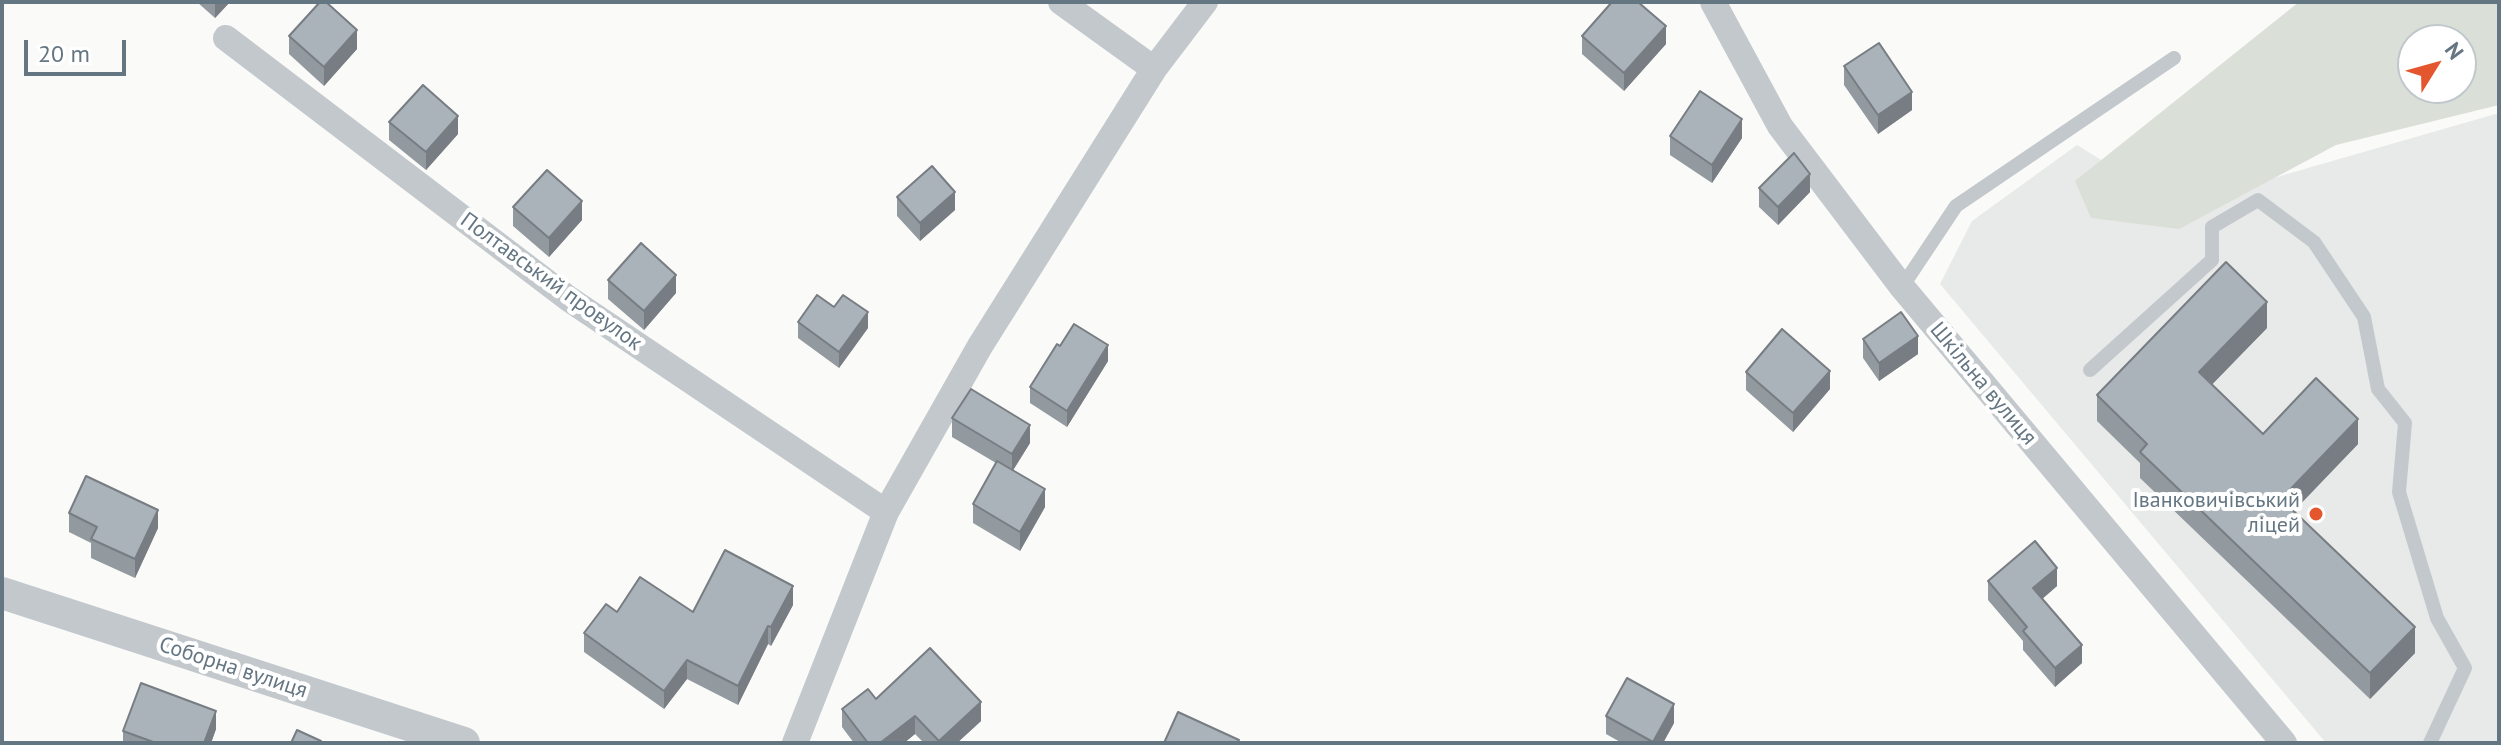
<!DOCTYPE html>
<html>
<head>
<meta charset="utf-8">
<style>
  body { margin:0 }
  #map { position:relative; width:2501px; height:745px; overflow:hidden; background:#fafaf8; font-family:"PT Sans",sans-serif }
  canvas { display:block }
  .frame { position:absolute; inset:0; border:4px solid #657683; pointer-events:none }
  .north { position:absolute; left:2397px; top:24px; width:80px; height:80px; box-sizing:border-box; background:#fff; border:2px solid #c1c8cd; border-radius:50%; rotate:53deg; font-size:22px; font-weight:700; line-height:32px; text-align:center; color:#657683 }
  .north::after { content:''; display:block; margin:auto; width:28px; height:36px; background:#e4572e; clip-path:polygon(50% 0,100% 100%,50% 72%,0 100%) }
  .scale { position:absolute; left:24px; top:40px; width:102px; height:36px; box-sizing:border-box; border:4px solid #657683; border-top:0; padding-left:10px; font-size:24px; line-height:28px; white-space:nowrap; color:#657683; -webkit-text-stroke:6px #fff; paint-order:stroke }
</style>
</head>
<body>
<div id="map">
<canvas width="2501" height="745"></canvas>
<div class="frame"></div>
<div class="north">N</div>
<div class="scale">20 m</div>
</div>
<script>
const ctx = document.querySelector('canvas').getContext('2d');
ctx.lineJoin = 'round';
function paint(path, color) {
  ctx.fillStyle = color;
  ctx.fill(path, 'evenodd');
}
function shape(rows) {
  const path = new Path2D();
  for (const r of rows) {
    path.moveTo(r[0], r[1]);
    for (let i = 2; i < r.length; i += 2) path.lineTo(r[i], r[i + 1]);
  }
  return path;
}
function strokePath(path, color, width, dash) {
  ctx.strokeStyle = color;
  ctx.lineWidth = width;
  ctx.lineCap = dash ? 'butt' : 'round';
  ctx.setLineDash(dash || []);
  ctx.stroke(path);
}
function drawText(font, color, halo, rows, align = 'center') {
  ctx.font = font + ' "PT Sans",sans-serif';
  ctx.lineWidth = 8;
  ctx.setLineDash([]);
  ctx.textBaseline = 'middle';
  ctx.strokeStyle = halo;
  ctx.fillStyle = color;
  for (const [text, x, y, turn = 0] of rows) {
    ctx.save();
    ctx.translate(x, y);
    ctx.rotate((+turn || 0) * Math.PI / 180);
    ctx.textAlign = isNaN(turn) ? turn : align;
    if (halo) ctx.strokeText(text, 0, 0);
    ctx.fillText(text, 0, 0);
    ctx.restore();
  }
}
const built = shape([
  [2499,113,2499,743,2326,743,1940,284,1972,221,2077,145,2176,206]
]);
const green = shape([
  [2299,2,2499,2,2499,105,2336,145,2179,229,2091,218,2075,181],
  [2413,40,2461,40,2461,88,2413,88]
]);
const service = shape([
  [1902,287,1956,206,2174,58],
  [2090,370,2212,260,2212,227,2258,200,2314,242,2364,317,2378,389,2405,423,2399,492,2437,618,2465,668,2430,743]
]);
const minor = shape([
  [1061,2,1154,69],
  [1713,2,1780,126,1902,287,2284,743],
  [226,38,569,299,886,512],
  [795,743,886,512,980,346,1154,69,1205,2]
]);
const tertiary = shape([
  [2,593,464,743]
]);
const wall = shape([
  [197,2,230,2,215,18],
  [289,36,357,49,324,86,289,54],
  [1582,36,1666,44,1624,91,1582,54],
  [1844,66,1912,110,1878,134,1844,85],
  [389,122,458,134,426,170,389,140],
  [1670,136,1742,138,1712,183,1670,155],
  [1759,188,1810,192,1778,225,1759,207],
  [897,197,955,210,920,241,897,216],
  [513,207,582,220,549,257,513,226],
  [608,280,676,293,644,330,608,299],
  [834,307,868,328,839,368,798,338,798,322],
  [2267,328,2212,384,2263,434,2358,444,2294,511,2415,653,2370,699,2140,478,2140,463,2097,421,2097,395],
  [1863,339,1918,354,1879,381,1863,358],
  [1060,346,1108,361,1067,427,1030,403,1030,387],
  [1746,372,1830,389,1793,432,1746,390],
  [952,418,1030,443,1013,470,1045,507,1020,551,973,523,973,504,996,463,952,437],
  [69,513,158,528,135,578,91,558,91,543,69,532],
  [1988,581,2057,586,2042,599,2082,663,2055,687,2023,650,2023,641,1988,600],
  [793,605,771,646,768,644,738,705,687,679,664,709,584,652,584,633,617,612,693,612],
  [876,699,981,721,957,743,924,743,915,734,904,743,854,743,842,727,842,709],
  [1606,716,1674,723,1663,743,1622,743,1606,734],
  [216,729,211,743,123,743,123,731]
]);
const shadedWall = shape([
  [215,2,230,2,215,18],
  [1666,26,1666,44,1624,91,1624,73],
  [357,30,357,49,324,86,324,67],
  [1912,92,1912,110,1878,134,1878,115],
  [458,116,458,134,426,170,426,152],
  [1742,119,1742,138,1712,183,1712,165],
  [1810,174,1810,192,1778,225,1778,207],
  [955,192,955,210,920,241,920,223],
  [582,201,582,220,549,257,549,238],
  [676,275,676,293,644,330,644,311],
  [2267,302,2267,328,2199,398,2199,372],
  [868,312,868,328,839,368,839,352],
  [1918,336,1918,354,1879,381,1879,363],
  [1108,345,1108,361,1067,427,1067,411],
  [1830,371,1830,389,1793,432,1793,413],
  [2358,419,2358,444,2281,524,2281,499],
  [1030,425,1030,443,1012,472,1012,454],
  [1045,489,1045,507,1020,551,1020,532],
  [158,510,158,528,135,578,135,559],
  [2057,568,2057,586,2033,607,2033,588],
  [793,586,793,605,771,646,771,627],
  [768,626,768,644,738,705,738,686],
  [2415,627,2415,653,2370,699,2370,673],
  [2082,645,2082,663,2055,687,2055,668],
  [687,660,687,679,664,709,664,691],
  [981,702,981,721,957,743,939,743,939,741],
  [1674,704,1674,723,1663,743,1653,743],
  [216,711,216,729,211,743,204,743],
  [915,716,915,734,904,743,880,743]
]);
const building = shape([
  [320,2,326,2,357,30,324,67,289,36,320,2],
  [1612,2,1638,2,1666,26,1624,73,1582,36,1612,2],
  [1879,43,1912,92,1878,115,1844,66,1879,43],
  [423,85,458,116,426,152,389,122,423,85],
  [1700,91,1742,119,1712,165,1670,136,1700,91],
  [1794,153,1810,174,1778,207,1759,188,1794,153],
  [932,166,955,192,920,223,897,197,932,166],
  [547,170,582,201,549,238,513,207,547,170],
  [641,243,676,275,644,311,608,280,641,243],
  [2226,262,2267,302,2199,372,2263,434,2316,378,2358,419,2281,499,2415,627,2370,673,2140,452,2147,444,2097,395,2226,262],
  [817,295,834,307,843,295,868,312,839,352,798,322,817,295],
  [1901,312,1918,336,1879,363,1863,339,1901,312],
  [1074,324,1108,345,1067,411,1030,387,1057,344,1060,346,1074,324],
  [1782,329,1830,371,1793,413,1746,372,1782,329],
  [971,389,1030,425,1012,454,952,418,971,389],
  [997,461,1045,489,1020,532,973,504,997,461],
  [86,476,158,510,135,559,91,539,97,527,69,513,86,476],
  [2035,541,2057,568,2033,588,2082,645,2055,668,2023,631,2027,627,1988,581,2035,541],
  [725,550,793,586,771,627,768,626,738,686,687,660,664,691,584,633,606,604,617,612,640,577,693,612,725,550],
  [930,648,981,702,939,741,915,716,880,743,868,743,842,709,868,689,876,699,930,648],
  [1627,678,1674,704,1653,742,1606,716,1627,678],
  [141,683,216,711,204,743,156,743,123,731,141,683],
  [1178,712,1239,740,1237,743,1164,743,1178,712],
  [297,730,321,741,320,743,291,743,297,730]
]);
const markers = [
  [2316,514,8,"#e4572e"]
];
const streetNames = [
  ["Полтавський провулок",551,282,36],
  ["Шкільна вулиця",1983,384,50],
  ["Соборна вулиця",233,668,18]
];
const poiNames = [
  ["Іванковичівський",2300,501],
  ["ліцей",2300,526]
];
paint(built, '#e8e9e9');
paint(green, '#dadfd7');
strokePath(service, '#c3c8cc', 14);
strokePath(minor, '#c3c8cc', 26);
strokePath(tertiary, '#c3c8cc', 32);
paint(wall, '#929a9f');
paint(shadedWall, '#777d82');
paint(building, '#aab3b9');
strokePath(building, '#777d82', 2);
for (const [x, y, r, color] of markers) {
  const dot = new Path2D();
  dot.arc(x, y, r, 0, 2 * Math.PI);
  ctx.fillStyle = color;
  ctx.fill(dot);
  strokePath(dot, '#fff', 3);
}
drawText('22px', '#657683', '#fff', streetNames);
drawText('22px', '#657683', '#fff', poiNames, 'right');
</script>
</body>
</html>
